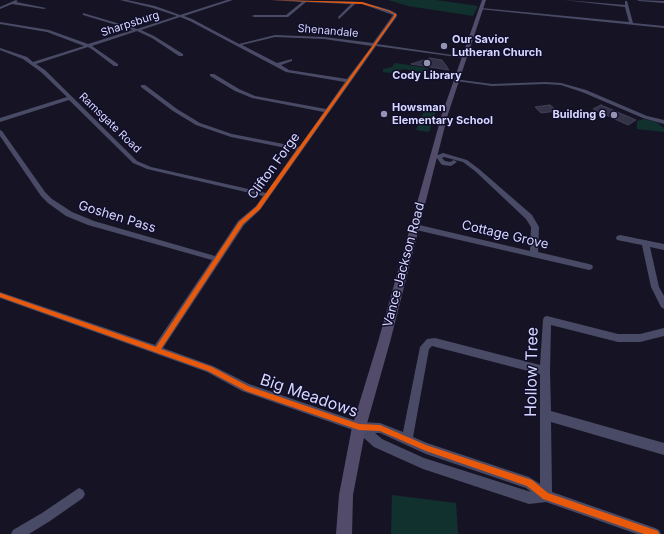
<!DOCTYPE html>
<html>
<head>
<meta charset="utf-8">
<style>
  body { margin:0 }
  canvas { display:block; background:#161424 }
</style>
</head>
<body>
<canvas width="664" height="534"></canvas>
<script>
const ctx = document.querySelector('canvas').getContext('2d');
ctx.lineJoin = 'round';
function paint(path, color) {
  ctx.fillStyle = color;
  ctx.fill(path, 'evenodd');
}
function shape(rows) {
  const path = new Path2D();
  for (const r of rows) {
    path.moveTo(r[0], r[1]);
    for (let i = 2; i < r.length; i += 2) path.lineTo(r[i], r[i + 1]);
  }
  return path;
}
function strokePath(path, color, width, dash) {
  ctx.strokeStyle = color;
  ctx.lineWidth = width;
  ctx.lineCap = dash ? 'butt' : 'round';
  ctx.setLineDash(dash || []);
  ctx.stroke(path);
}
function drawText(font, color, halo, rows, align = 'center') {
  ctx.font = font + ' Inter,sans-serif';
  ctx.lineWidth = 3;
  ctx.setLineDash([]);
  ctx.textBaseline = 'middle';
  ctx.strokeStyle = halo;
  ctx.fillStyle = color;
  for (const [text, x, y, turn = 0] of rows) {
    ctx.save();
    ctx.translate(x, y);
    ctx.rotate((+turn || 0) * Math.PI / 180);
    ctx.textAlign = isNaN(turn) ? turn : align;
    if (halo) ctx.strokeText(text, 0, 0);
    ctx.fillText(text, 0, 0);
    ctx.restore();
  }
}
const green = shape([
  [388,0,436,0,478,6,473,16,408,6],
  [395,63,428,68,426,73,404,69,390,73,383,72,383,69,392,67],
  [425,109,436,111,429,132,416,130],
  [645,119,656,122,664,128,664,132,637,129,637,121],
  [392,495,456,503,458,534,391,534]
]);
const building = shape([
  [430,58,442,60,449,70,411,64,430,58],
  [550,105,557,111,541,113,535,107,550,105],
  [601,105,636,120,628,125,593,109,601,105]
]);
const minor = shape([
  [16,0,18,1,16,2,46,8,44,9,12,4,0,9,0,7,16,0],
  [120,0,127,0,155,6,180,15,227,0,233,0,184,16,192,19,239,44,275,35,324,37,373,43,393,15,362,4,355,4,339,19,338,17,351,4,306,2,288,17,254,17,252,16,254,15,286,15,302,2,270,0,362,2,390,10,397,14,397,16,377,44,466,57,464,58,376,46,260,210,244,225,163,348,213,366,249,384,359,422,380,423,403,432,420,347,427,339,435,338,540,365,543,320,544,317,547,316,618,334,640,334,664,328,664,336,640,342,618,342,551,325,550,371,551,411,664,443,664,455,551,422,552,492,655,528,659,530,661,534,637,534,546,502,529,504,423,469,374,447,356,431,242,391,207,372,0,298,0,292,155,345,212,260,88,225,66,216,48,203,41,196,0,136,0,130,2,131,45,192,52,199,72,212,94,221,215,256,238,221,256,206,263,196,147,169,133,163,69,100,0,122,0,118,67,97,41,72,23,59,0,50,0,48,27,57,33,62,84,46,47,32,0,24,0,22,49,30,88,44,133,30,83,15,83,13,137,29,177,16,153,8,120,0],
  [180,17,190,21,286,72,345,82,326,109,255,96,239,89,214,74,210,74,210,76,235,91,252,98,324,112,299,147,232,134,200,123,177,109,145,85,141,85,141,87,173,111,196,125,231,137,296,150,266,193,151,167,137,161,45,70,36,64,88,47,93,50,114,66,118,66,118,64,92,46,137,31,152,38,179,56,183,56,183,54,154,36,141,30,180,17],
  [275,37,324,39,372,46,347,79,289,70,281,65,292,61,292,59,277,63,242,45,275,37],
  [432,346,540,374,540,484,529,477,427,443,413,437,429,349,432,346],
  [375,433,380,433,426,454,526,488,531,492,424,458,382,439,375,433],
  [564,0,625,5,625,1,627,1,633,23,664,26,664,28,479,9,481,8,629,22,625,7,564,0],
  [637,0,664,1,664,3,639,1,637,0],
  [454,79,492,84,545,82,561,83,586,90,647,116,664,120,664,124,643,118,582,92,561,85,545,84,492,86,456,81,454,81,454,79],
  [443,153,467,160,479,169,532,215,539,227,538,252,589,264,592,265,593,267,592,269,589,270,412,229,411,227,415,224,530,251,531,227,526,219,475,171,463,162,444,157,442,158,445,161,450,162,454,160,457,162,451,166,443,165,441,164,437,158,431,156,434,154,438,155,443,153],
  [620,235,664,244,664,250,650,247,659,287,664,296,664,309,661,307,651,287,642,245,617,240,616,238,617,236,620,235],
  [79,488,83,490,85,494,83,498,50,521,29,534,11,534,13,530,42,513,79,488]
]);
const major = shape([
  [482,0,486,0,448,114,390,342,366,427,353,495,352,534,336,534,339,495,352,427,378,342,442,114,482,0]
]);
const cycleway = shape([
  [271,0,362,2,390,11,396,14,396,16,260,209,243,224,161,349,212,367,248,386,359,424,380,425,426,445,529,479,532,480,548,493,655,530,658,531,659,534,644,534,546,500,543,499,527,486,426,451,380,431,359,430,246,391,208,371,0,297,0,293,156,347,239,222,256,207,394,16,394,14,388,11,362,4,271,0]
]);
const markers = [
  [444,46,4,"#9493b2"],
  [427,63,4,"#9493b2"],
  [384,114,4,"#9493b2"],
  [614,115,4,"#9493b2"]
];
const farStreetnames = [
  ["Sharpsburg",130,24,-18],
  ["Shenandale",328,31,5],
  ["Ramsgate Road",110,123,44]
];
const farPoinames = [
  ["Our Savior",452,40],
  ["Lutheran Church",452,53],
  ["Cody Library",427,76,"center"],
  ["Howsman",392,108],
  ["Elementary School",392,121],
  ["Building 6",606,115,"right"]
];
const streetNames = [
  ["Clifton Forge",274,166,-54],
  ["Goshen Pass",117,217,17],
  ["Cottage Grove",505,235,13],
  ["Vance Jackson Road",404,265,-75]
];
const nearStreetnames = [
  ["Hollow Tree",532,372,-89],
  ["Big Meadows",309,396,19]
];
paint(green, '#11312e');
paint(building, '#343246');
strokePath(building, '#413f58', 1);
paint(minor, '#494a65');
paint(major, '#524b6a');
paint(cycleway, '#e8590c');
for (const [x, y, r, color] of markers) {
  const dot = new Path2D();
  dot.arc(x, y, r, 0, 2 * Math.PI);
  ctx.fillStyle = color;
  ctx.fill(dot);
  strokePath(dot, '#100e2a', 1.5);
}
drawText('11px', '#d8d7ff', '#100e2a', farStreetnames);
drawText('bold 11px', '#d8d7ff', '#100e2a', farPoinames, 'left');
drawText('13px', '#d8d7ff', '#100e2a', streetNames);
drawText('16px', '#d8d7ff', '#100e2a', nearStreetnames);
</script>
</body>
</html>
